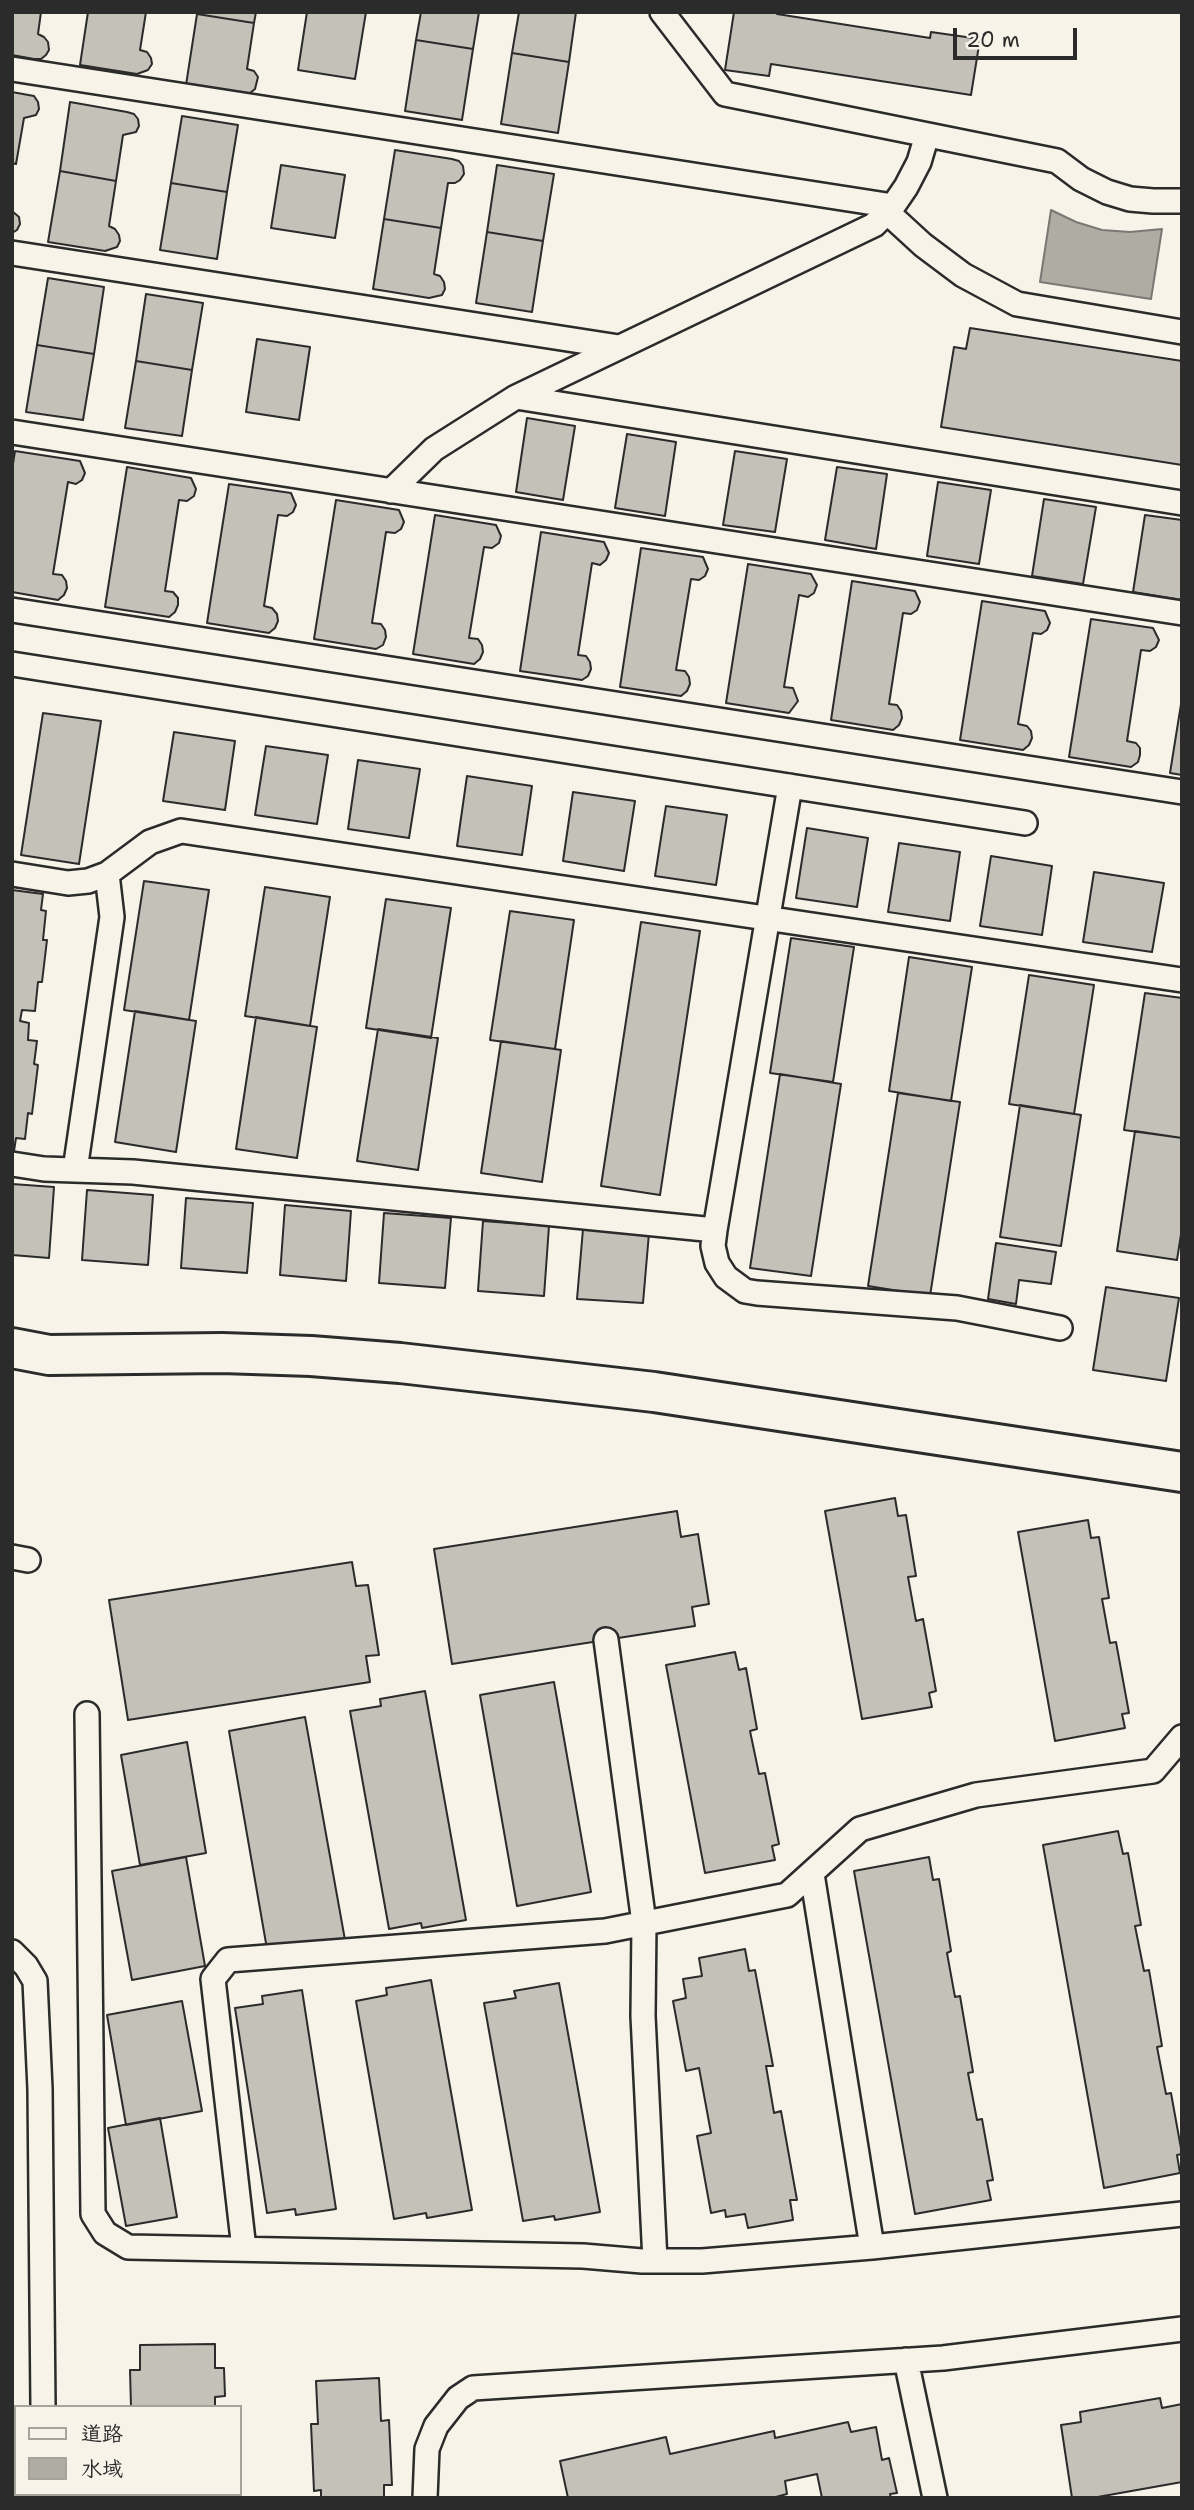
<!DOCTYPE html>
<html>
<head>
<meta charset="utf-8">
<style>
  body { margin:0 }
  #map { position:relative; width:1194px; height:2510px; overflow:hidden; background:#f7f3e8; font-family:"Shantell Sans","LXGW WenKai TC",sans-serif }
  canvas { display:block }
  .frame { position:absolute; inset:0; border:14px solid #2b2b2b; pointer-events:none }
  .legend { position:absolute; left:14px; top:2405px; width:228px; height:91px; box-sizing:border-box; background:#f7f3e8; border:2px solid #a5a39c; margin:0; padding:9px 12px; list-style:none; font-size:21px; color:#2b2b2b }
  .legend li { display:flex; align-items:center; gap:14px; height:35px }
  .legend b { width:35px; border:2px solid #a5a39c }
  .scale { position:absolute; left:953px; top:28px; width:124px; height:32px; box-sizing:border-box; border:4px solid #2b2b2b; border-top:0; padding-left:9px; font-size:21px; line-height:24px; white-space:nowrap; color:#2b2b2b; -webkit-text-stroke:5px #f7f3e8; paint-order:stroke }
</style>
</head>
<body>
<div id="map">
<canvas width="1194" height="2510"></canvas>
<div class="frame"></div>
<ul class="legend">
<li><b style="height:9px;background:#f7f3e8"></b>道路</li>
<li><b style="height:19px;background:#afaca4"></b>水域</li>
</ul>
<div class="scale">20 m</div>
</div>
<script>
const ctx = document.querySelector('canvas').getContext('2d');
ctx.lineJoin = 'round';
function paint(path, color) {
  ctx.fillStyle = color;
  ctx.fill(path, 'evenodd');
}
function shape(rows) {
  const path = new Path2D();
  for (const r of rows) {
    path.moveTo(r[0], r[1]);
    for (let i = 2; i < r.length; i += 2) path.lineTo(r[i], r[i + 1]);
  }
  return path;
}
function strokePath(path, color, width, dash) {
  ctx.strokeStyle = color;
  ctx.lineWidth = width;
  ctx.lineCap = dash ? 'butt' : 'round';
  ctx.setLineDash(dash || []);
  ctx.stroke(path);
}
const water = shape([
  [1051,210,1076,222,1102,230,1130,232,1162,229,1151,299,1040,282,1051,210]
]);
const building = shape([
  [12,12,41,12,38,34,44,37,48,42,49,50,46,55,41,59,34,59,12,55,12,12],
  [88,12,146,12,140,50,147,52,151,58,152,64,148,70,137,74,80,65,88,12],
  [198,12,256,12,254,23,197,14,198,12],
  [307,12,366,12,355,79,298,70,307,12],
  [421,12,479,12,473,49,416,40,421,12],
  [519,12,576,12,569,62,512,53,519,12],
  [734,12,778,12,777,14,930,38,931,32,980,39,971,95,771,64,769,76,725,70,734,12],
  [197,14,254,23,247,69,254,71,258,77,255,89,250,93,243,93,186,85,197,14],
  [416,40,473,49,462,120,405,111,416,40],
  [512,53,569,62,558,133,501,124,512,53],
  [12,92,34,96,38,102,39,109,36,115,24,118,16,164,12,163,12,92],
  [70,102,127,112,134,114,138,119,139,126,136,132,123,135,116,181,60,171,70,102],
  [182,116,238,125,227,192,171,183,182,116],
  [395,150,452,159,459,161,463,166,464,174,460,180,455,183,448,183,441,228,384,219,395,150],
  [281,165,345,175,335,238,271,228,281,165],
  [497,165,554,174,543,241,487,232,497,165],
  [60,171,116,181,109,226,115,229,119,235,120,241,117,247,105,251,48,242,60,171],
  [171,183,227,192,217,259,160,250,171,183],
  [12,211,19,217,20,224,17,230,12,233,12,211],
  [384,219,441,228,434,274,440,276,444,282,445,289,442,295,429,298,373,289,384,219],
  [487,232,543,241,532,312,476,303,487,232],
  [48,278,104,287,94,354,37,345,48,278],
  [146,294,203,303,192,370,136,361,146,294],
  [970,328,1182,361,1182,465,941,427,954,347,966,349,970,328],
  [257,339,310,347,299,420,246,412,257,339],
  [37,345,94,354,83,420,26,412,37,345],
  [136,361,192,370,182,436,125,428,136,361],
  [527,418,575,426,563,500,516,492,527,418],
  [627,434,676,442,665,516,615,508,627,434],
  [15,451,80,461,85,473,82,480,76,484,68,482,53,574,62,575,66,581,67,588,64,595,58,600,12,592,12,470,15,451],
  [735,451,787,459,775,532,723,525,735,451],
  [127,467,191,478,196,489,194,496,187,501,179,500,165,591,173,592,178,598,178,605,175,612,169,617,105,607,127,467],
  [837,467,887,474,876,549,825,540,837,467],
  [938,482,991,490,979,564,927,556,938,482],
  [229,484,291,493,296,505,293,512,287,516,278,515,264,606,272,608,277,614,278,621,275,628,269,633,207,623,229,484],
  [1044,499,1096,507,1083,584,1032,576,1044,499],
  [336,500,399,510,404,522,401,529,395,533,386,532,372,623,381,624,385,630,386,637,383,645,376,649,314,639,336,500],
  [435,515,496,525,501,536,499,543,492,548,484,547,469,638,478,639,482,645,483,652,480,659,474,664,413,654,435,515],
  [1145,515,1182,520,1182,600,1133,592,1145,515],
  [541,532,604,542,609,553,606,560,600,565,592,563,578,655,586,656,590,662,591,669,588,676,582,680,520,671,541,532],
  [641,548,703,557,708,569,705,576,699,580,691,579,676,670,685,671,689,677,690,684,687,691,681,696,620,687,641,548],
  [748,564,811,574,817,585,814,593,808,597,799,595,784,687,793,688,798,701,789,713,726,703,748,564],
  [852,581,915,591,920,602,917,610,911,614,903,613,889,704,897,705,901,711,902,718,899,725,893,730,831,720,852,581],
  [982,601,1045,611,1050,623,1047,630,1041,634,1033,633,1018,724,1027,726,1031,731,1032,738,1029,745,1023,750,960,740,982,601],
  [1091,619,1153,628,1159,640,1156,647,1150,651,1141,650,1127,741,1136,743,1140,748,1140,755,1138,762,1131,767,1069,757,1091,619],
  [1182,698,1182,775,1170,773,1182,698],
  [43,713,101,721,79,864,21,855,43,713],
  [174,732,235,741,225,810,163,801,174,732],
  [266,746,328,755,317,824,255,815,266,746],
  [358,760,420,769,409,838,348,829,358,760],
  [467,776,532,786,522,855,457,846,467,776],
  [573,792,635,801,624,871,563,861,573,792],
  [666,806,727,815,716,885,655,876,666,806],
  [807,828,868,838,857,907,796,898,807,828],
  [899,843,960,852,950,921,888,912,899,843],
  [991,856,1052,866,1042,935,980,926,991,856],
  [1094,872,1164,883,1152,952,1083,942,1094,872],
  [144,881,209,890,189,1020,124,1010,144,881],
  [265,887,330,897,310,1026,245,1016,265,887],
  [12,890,43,894,41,910,46,911,43,940,47,940,42,982,38,982,35,1011,22,1010,20,1021,29,1023,28,1040,37,1041,34,1064,38,1065,32,1114,28,1113,25,1139,16,1138,14,1151,12,1151,12,890],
  [386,899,451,908,431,1038,366,1028,386,899],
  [510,911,574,920,555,1049,490,1040,510,911],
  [641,922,700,931,660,1195,601,1186,641,922],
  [791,938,854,947,833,1082,770,1073,791,938],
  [909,957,972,967,951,1101,889,1091,909,957],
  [1029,975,1094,985,1074,1114,1009,1104,1029,975],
  [1145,993,1182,998,1182,1138,1124,1130,1145,993],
  [135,1011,196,1021,176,1152,115,1142,135,1011],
  [256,1017,317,1027,297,1158,236,1149,256,1017],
  [378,1029,438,1038,418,1170,357,1161,378,1029],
  [501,1041,561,1050,542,1182,481,1173,501,1041],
  [780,1074,841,1084,811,1276,750,1268,780,1074],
  [898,1093,960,1102,930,1296,868,1286,898,1093],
  [1020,1105,1081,1115,1061,1246,1000,1237,1020,1105],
  [1135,1131,1182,1138,1182,1228,1177,1260,1117,1251,1135,1131],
  [12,1184,54,1187,49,1258,12,1255,12,1184],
  [87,1190,153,1195,148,1265,82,1260,87,1190],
  [186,1198,253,1203,247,1273,181,1268,186,1198],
  [285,1205,351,1211,346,1281,280,1275,285,1205],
  [384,1213,451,1218,445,1288,379,1283,384,1213],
  [483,1221,549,1226,544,1296,478,1291,483,1221],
  [583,1229,649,1233,643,1303,577,1299,583,1229],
  [996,1243,1056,1252,1051,1284,1019,1280,1016,1304,988,1299,996,1243],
  [1106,1287,1179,1298,1166,1381,1093,1370,1106,1287],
  [895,1498,898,1516,906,1515,916,1576,908,1577,916,1621,923,1619,936,1691,929,1693,932,1707,862,1719,825,1511,895,1498],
  [677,1511,681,1537,698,1534,709,1604,692,1607,695,1626,452,1664,434,1549,677,1511],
  [1088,1520,1091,1538,1099,1537,1109,1598,1102,1599,1110,1643,1116,1642,1129,1713,1122,1714,1125,1728,1055,1741,1018,1532,1088,1520],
  [352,1562,356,1586,368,1585,379,1655,366,1656,370,1682,128,1720,109,1600,352,1562],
  [735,1652,739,1670,746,1668,757,1729,750,1731,759,1774,765,1773,779,1844,772,1846,775,1860,705,1873,666,1665,735,1652],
  [554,1682,591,1892,517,1906,480,1695,554,1682],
  [425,1691,466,1920,422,1928,421,1923,389,1929,350,1711,381,1706,380,1699,425,1691],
  [305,1717,345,1940,267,1949,229,1731,305,1717],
  [187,1742,206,1853,140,1865,121,1755,187,1742],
  [1118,1831,1123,1854,1128,1853,1141,1925,1135,1926,1144,1971,1149,1970,1162,2046,1157,2047,1166,2094,1171,2093,1182,2154,1177,2155,1180,2173,1104,2188,1043,1845,1118,1831],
  [186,1857,205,1966,132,1980,112,1871,186,1857],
  [929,1857,933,1880,939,1879,951,1951,947,1953,955,1997,960,1996,973,2072,968,2073,977,2120,982,2119,993,2180,987,2181,991,2200,915,2214,854,1871,929,1857],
  [745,1949,749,1971,755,1970,773,2066,766,2066,774,2113,781,2111,797,2200,790,2200,793,2220,748,2228,745,2214,726,2217,725,2210,711,2213,697,2136,711,2133,699,2068,686,2071,673,2001,686,1998,683,1979,702,1976,699,1958,745,1949],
  [431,1980,472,2210,427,2218,426,2213,394,2219,356,2001,387,1995,386,1988,431,1980],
  [559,1983,600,2212,555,2220,554,2216,523,2221,484,2003,516,1998,514,1991,559,1983],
  [302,1990,336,2209,296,2215,295,2209,267,2213,235,2008,263,2004,262,1996,302,1990],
  [182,2001,202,2111,126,2125,107,2015,182,2001],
  [160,2118,177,2217,126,2226,108,2128,160,2118],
  [215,2344,215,2368,224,2368,225,2396,215,2397,215,2407,131,2407,130,2370,140,2370,140,2345,215,2344],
  [379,2378,381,2421,389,2420,392,2485,384,2485,384,2498,321,2498,321,2490,314,2491,311,2424,318,2424,316,2381,379,2378],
  [1160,2398,1162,2408,1182,2404,1182,2482,1092,2498,1072,2498,1061,2425,1081,2422,1080,2412,1160,2398],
  [848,2422,851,2432,876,2427,882,2460,889,2458,897,2493,890,2494,891,2498,822,2498,817,2474,785,2481,787,2494,772,2498,568,2498,560,2461,666,2437,670,2454,774,2431,775,2438,848,2422],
  [143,2494,227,2494,227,2498,132,2498,132,2495,143,2494]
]);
const lane = shape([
  [662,12,725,94,1057,161,1081,179,1107,192,1130,199,1153,201,1182,201],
  [12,69,893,206],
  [887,212,923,245,963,275,1017,304,1182,332],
  [12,253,619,347],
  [516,397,1182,503],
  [12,432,1182,613],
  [391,491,434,449,516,397,874,225,893,206,906,187,919,162,927,135],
  [12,610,1182,792],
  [12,664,1025,823],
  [790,786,715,1230,713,1246,717,1263,726,1277,745,1291,757,1293,957,1308,1060,1328],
  [12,874,68,883,88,881,107,874,150,842,181,831,1182,980],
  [12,1164,44,1169,133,1172,715,1230],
  [75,1170,112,917,107,874],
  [12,1557,28,1560],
  [606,1640,644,1923,643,2016,655,2261],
  [87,1714,93,2214,105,2233,128,2247,583,2256,642,2261,702,2261,872,2247,1182,2214],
  [812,1874,872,2247],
  [12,1952,26,1966,35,1981,40,2089,43,2407],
  [244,2249,213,1979,228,1960,605,1931,787,1895,860,1829,976,1795,1153,1771,1182,1737],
  [906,2360,935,2498],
  [44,2494,44,2498],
  [425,2498,427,2449,436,2426,458,2398,473,2388,943,2358,1182,2329]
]);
const street = shape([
  [12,1348,49,1355,222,1353,311,1356,400,1363,654,1392,1182,1472]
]);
paint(water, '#afaca4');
strokePath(water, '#7a7874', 2);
paint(building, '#c4c1b9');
strokePath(building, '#2b2b2b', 2);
strokePath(lane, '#2b2b2b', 28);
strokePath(street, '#2b2b2b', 44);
strokePath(lane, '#f7f3e8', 23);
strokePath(street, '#f7f3e8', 38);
</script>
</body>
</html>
